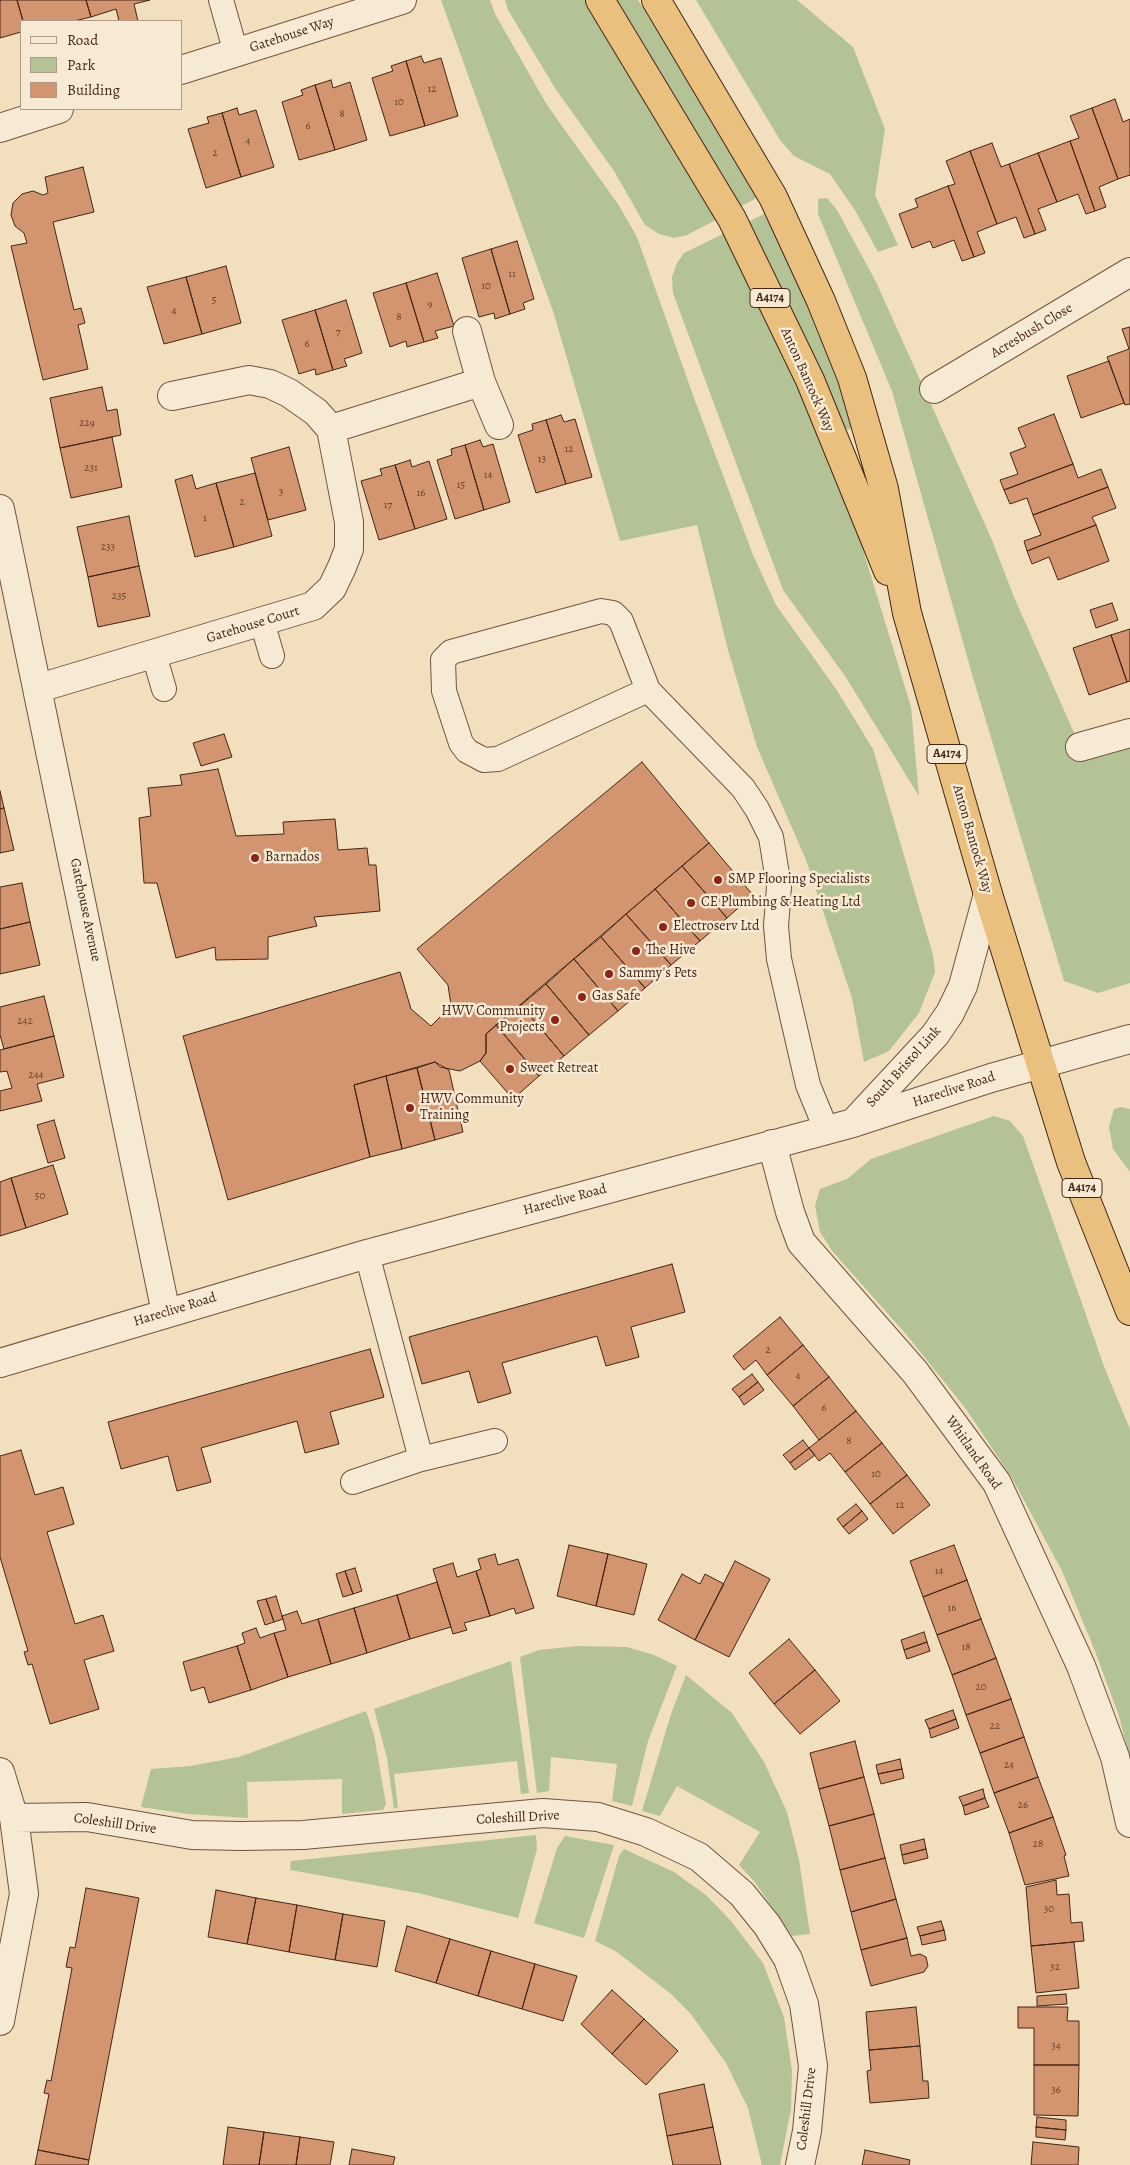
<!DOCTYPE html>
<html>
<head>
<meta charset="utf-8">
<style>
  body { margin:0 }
  #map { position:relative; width:1130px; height:2165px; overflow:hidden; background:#f2dfbd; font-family:Alegreya,serif }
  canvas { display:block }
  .legend { position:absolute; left:20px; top:20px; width:162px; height:90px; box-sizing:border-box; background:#f7ead4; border:1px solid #af9b88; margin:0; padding:6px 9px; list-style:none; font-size:15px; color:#442515 }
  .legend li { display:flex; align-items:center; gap:10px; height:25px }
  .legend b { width:25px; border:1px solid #af9b88 }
</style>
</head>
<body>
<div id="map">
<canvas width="1130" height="2165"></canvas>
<ul class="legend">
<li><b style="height:6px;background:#f7ead4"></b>Road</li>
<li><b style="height:14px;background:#b4c396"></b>Park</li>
<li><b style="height:14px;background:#d29570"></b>Building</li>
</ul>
</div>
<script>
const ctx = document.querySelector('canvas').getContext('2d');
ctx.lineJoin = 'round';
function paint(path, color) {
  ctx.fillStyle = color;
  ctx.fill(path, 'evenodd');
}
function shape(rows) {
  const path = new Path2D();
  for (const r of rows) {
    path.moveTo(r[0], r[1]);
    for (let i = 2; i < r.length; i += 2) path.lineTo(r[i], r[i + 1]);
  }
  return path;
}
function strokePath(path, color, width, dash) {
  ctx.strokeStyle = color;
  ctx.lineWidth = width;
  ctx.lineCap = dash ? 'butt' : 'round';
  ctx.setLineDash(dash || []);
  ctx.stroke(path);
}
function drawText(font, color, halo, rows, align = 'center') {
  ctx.font = font + ' Alegreya,serif';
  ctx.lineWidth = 5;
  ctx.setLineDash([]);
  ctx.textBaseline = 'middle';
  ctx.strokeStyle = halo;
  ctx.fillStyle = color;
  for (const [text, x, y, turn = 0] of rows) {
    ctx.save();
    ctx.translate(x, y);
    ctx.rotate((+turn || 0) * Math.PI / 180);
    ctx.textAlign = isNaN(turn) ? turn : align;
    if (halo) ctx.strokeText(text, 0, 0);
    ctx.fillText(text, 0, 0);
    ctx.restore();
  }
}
const green = shape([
  [441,0,490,0,495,14,547,105,618,204,637,237,694,398,753,555,776,605,836,689,873,749,933,955,935,972,919,1013,889,1051,864,1062,852,998,806,860,757,747,728,650,697,525,620,541,554,314],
  [505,0,586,0,718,219,687,235,674,238,659,234,645,225,614,171,555,88,508,10],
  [615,0,638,0,695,88,757,198,739,207,650,55],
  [696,0,797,0,853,47,885,129,875,195,898,245,878,252,856,212,830,174,794,156,780,140],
  [827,198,837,210,876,282,992,540,1014,597,1086,760,1130,748,1130,983,1098,993,1064,981,974,681,892,391,818,214,818,199],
  [766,213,829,351,853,428,844,430,796,318,748,222],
  [725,233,786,355,820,435,860,540,911,707,919,796,845,676,783,590,673,293,672,277,677,263,684,253],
  [1121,1107,1130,1109,1130,1172,1113,1149,1109,1127,1114,1109],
  [994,1116,1010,1121,1023,1136,1105,1369,1130,1429,1130,1759,1119,1716,1095,1651,1062,1571,1012,1478,966,1409,905,1333,833,1252,820,1232,815,1206,820,1189,847,1179,871,1159],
  [578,1646,627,1647,654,1655,677,1666,648,1741,632,1806,612,1801,617,1764,551,1757,549,1791,537,1793,520,1657,539,1650],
  [511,1661,529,1793,521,1794,517,1761,394,1774,398,1807,394,1809,387,1758,374,1709],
  [686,1675,732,1713,764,1762,787,1812,799,1860,810,1934,792,1936,754,1881,739,1865,760,1832,677,1786,660,1816,642,1811,671,1714],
  [366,1711,374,1735,386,1804,383,1810,342,1814,342,1779,247,1782,248,1818,188,1814,141,1807,151,1769,190,1766,239,1757],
  [536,1835,537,1849,518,1918,418,1893,290,1870,291,1861],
  [565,1836,614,1845,584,1938,534,1923,557,1848],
  [624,1849,674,1872,706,1895,731,1921,763,1963,784,2017,792,2071,791,2109,780,2165,762,2165,748,2108,726,2063,690,2013,671,1994,617,1952,595,1941,619,1856]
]);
const building = shape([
  [0,0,17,0,23,21,21,21,21,32,0,38,0,0],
  [17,0,86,0,91,17,74,21,23,21,17,0],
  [86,0,150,0,134,4,138,21,119,21,116,9,91,17,86,0],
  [421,56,424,63,441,58,458,116,425,126,406,61,421,56],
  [406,61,425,126,390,136,372,78,393,71,391,66,406,61],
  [331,80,333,88,350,82,367,140,335,150,315,85,331,80],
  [315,85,335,150,299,160,282,102,303,95,301,90,315,85],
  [1115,99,1123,122,1130,119,1130,175,1118,179,1092,108,1115,99],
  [237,108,239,115,256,110,274,167,241,177,222,113,237,108],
  [1092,108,1118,179,1099,187,1106,207,1095,211,1070,141,1079,138,1070,116,1092,108],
  [222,113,241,177,206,188,188,129,209,123,207,117,222,113],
  [1070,141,1095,211,1086,214,1078,194,1057,202,1038,153,1070,141],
  [992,143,1001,167,1009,164,1035,234,1024,238,1016,217,997,224,970,151,992,143],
  [970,151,997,224,977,232,985,253,974,257,948,186,955,184,946,161,970,151],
  [1038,153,1057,202,1038,209,1046,230,1035,234,1009,164,1038,153],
  [83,167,94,212,53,222,74,310,81,308,85,323,78,325,88,369,43,380,11,246,27,243,24,233,15,226,11,215,13,203,22,194,33,191,43,195,48,193,45,177,83,167],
  [948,186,974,257,962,261,954,240,933,248,930,241,912,248,899,214,918,207,915,199,948,186],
  [517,241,534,299,523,303,525,309,510,314,491,249,517,241],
  [491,249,510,314,495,319,494,313,479,317,462,258,491,249],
  [226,266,241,323,202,334,186,277,226,266],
  [437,273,454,326,435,331,438,338,424,342,406,283,437,273],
  [186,277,202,334,164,344,147,287,186,277],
  [406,283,424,342,407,347,406,341,390,347,373,293,406,283],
  [346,300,362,353,344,359,347,366,333,370,315,310,346,300],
  [315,310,333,370,316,375,315,369,299,374,282,320,315,310],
  [1130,327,1130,404,1125,405,1107,357,1129,349,1122,329,1130,327],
  [1109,361,1124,403,1081,418,1067,376,1109,361],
  [102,387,107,411,117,409,121,435,60,448,50,398,102,387],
  [1054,414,1073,464,1004,490,1000,480,1018,474,1010,453,1026,447,1018,428,1054,414],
  [561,415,564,422,575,419,592,477,566,484,546,420,561,415],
  [546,420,566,484,536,493,518,435,533,430,532,424,546,420],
  [112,437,122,487,71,498,60,448,112,437],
  [480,440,483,447,493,444,510,502,484,510,465,445,480,440],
  [465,445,484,510,455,519,437,460,452,455,451,449,465,445],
  [289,447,306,510,268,520,251,458,289,447],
  [410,460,412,467,429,461,447,519,415,529,395,465,410,460],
  [1073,464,1078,478,1101,469,1108,487,1033,515,1027,498,1010,504,1004,490,1073,464],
  [395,465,415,529,379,540,361,481,382,475,380,469,395,465],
  [255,473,272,536,234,547,216,483,255,473],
  [192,475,196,489,216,483,234,547,195,557,175,480,192,475],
  [1108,487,1116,508,1092,517,1096,525,1027,551,1024,541,1041,535,1033,515,1108,487],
  [129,516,139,566,88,577,77,527,129,516],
  [1096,525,1109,561,1058,580,1049,557,1032,564,1027,551,1096,525],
  [139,566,150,616,98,627,88,577,139,566],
  [1112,603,1118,620,1096,628,1090,610,1112,603],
  [1130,629,1130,681,1127,682,1111,635,1130,629],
  [1111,635,1127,682,1089,695,1073,648,1111,635],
  [224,734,232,757,201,766,193,743,224,734],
  [642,762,709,843,486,1034,486,1053,480,1061,460,1071,440,1067,435,1062,354,1085,370,1157,228,1200,183,1036,400,972,411,1009,431,1026,441,1016,452,1012,448,985,417,949,642,762],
  [218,769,236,836,284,834,283,822,335,819,338,850,367,848,369,865,376,865,380,911,314,917,317,926,268,937,268,959,216,960,215,947,176,958,157,883,144,883,139,818,151,816,148,788,182,785,180,775,218,769],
  [0,791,4,808,0,809,0,791],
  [4,808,14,850,0,853,0,809,4,808],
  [709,843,753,895,727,918,682,866,709,843],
  [682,866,727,918,700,941,655,889,682,866],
  [22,883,30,922,0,929,0,887,22,883],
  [655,889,700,941,671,965,626,914,655,889],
  [626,914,671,965,645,988,601,937,626,914],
  [30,922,40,965,0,974,0,929,30,922],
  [601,937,645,988,618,1011,574,959,601,937],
  [574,959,618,1011,589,1035,546,984,574,959],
  [546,984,589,1035,564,1056,521,1005,546,984],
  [44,996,54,1036,4,1049,0,1035,0,1007,44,996],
  [521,1005,564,1056,539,1076,496,1025,521,1005],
  [496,1025,539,1076,513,1099,480,1061,486,1053,486,1034,496,1025],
  [54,1036,64,1077,37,1084,42,1101,0,1111,0,1091,12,1088,7,1071,0,1072,0,1050,54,1036],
  [435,1062,449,1070,463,1132,435,1140,417,1068,435,1062],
  [417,1068,435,1140,402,1149,386,1076,417,1068],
  [386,1076,402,1149,370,1157,354,1085,386,1076],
  [54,1120,65,1158,48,1163,37,1125,54,1120],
  [53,1165,68,1214,26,1228,11,1178,53,1165],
  [11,1178,26,1228,0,1236,0,1182,11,1178],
  [672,1264,685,1312,631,1327,639,1357,606,1366,597,1336,502,1363,511,1393,478,1403,469,1371,422,1384,409,1337,672,1264],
  [780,1317,803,1345,767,1375,756,1360,744,1370,733,1356,780,1317],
  [803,1345,829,1377,793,1406,767,1375,803,1345],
  [370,1349,384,1397,330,1412,339,1444,305,1453,297,1421,201,1448,211,1482,177,1491,168,1456,121,1469,108,1422,370,1349],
  [752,1374,758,1382,739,1397,732,1389,752,1374],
  [829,1377,856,1411,819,1440,793,1406,829,1377],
  [758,1382,764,1390,744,1405,739,1397,758,1382],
  [856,1411,882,1443,845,1472,830,1453,819,1461,809,1448,856,1411],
  [803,1440,809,1448,790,1463,783,1455,803,1440],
  [882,1443,907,1475,870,1504,845,1472,882,1443],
  [809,1448,815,1455,795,1470,790,1463,809,1448],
  [21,1450,35,1495,63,1487,74,1524,47,1532,75,1624,103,1615,114,1651,84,1660,99,1709,50,1724,32,1664,28,1665,24,1652,28,1651,0,1557,0,1456,21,1450],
  [907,1475,930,1505,893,1534,870,1504,907,1475],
  [856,1504,862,1511,843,1527,837,1519,856,1504],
  [862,1511,868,1519,849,1534,843,1527,862,1511],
  [569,1545,608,1554,596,1606,557,1596,569,1545],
  [954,1545,967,1580,923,1597,910,1561,954,1545],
  [495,1554,498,1565,518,1559,534,1608,516,1614,514,1608,490,1616,476,1571,481,1569,478,1559,495,1554],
  [608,1554,647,1564,634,1615,596,1606,608,1554],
  [735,1561,770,1579,729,1657,695,1640,735,1561],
  [453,1563,457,1577,476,1571,490,1616,464,1623,467,1630,453,1634,433,1569,453,1563],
  [355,1568,362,1591,353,1594,345,1571,355,1568],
  [345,1571,353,1594,343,1597,336,1574,345,1571],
  [682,1574,700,1584,705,1574,724,1584,695,1640,658,1620,682,1574],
  [967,1580,981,1619,937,1635,923,1597,967,1580],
  [437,1582,451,1627,410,1639,397,1595,437,1582],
  [397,1595,410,1639,367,1653,354,1608,397,1595],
  [276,1596,283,1619,274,1622,266,1599,276,1596],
  [266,1599,274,1622,265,1625,257,1601,266,1599],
  [354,1608,367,1653,331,1664,318,1619,354,1608],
  [297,1611,302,1624,318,1619,331,1664,288,1677,274,1633,286,1630,282,1616,297,1611],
  [981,1619,996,1658,952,1675,937,1635,981,1619],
  [256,1628,260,1638,274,1633,288,1677,251,1690,237,1646,245,1643,242,1633,256,1628],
  [924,1632,927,1642,904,1650,901,1640,924,1632],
  [789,1639,815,1670,774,1704,749,1673,789,1639],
  [927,1642,930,1651,907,1659,904,1650,927,1642],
  [237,1646,251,1690,209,1703,204,1687,191,1691,183,1662,237,1646],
  [996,1658,1011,1699,966,1715,952,1675,996,1658],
  [815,1670,840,1701,800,1734,774,1704,815,1670],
  [1011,1699,1024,1737,980,1753,966,1715,1011,1699],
  [953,1710,956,1719,929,1729,925,1720,953,1710],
  [956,1719,959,1728,931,1738,929,1729,956,1719],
  [1024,1737,1038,1777,994,1793,980,1753,1024,1737],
  [855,1741,864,1777,819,1789,810,1753,855,1741],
  [900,1759,902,1769,878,1774,876,1765,900,1759],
  [902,1769,904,1778,881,1784,878,1774,902,1769],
  [864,1777,874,1814,829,1826,819,1789,864,1777],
  [1038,1777,1053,1817,1009,1833,994,1793,1038,1777],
  [983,1789,985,1798,963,1806,959,1797,983,1789],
  [985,1798,989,1807,965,1815,963,1806,985,1798],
  [874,1814,885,1858,840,1870,829,1826,874,1814],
  [1053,1817,1066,1855,1064,1856,1069,1876,1025,1885,1009,1833,1053,1817],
  [924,1839,926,1849,902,1855,900,1845,924,1839],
  [926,1849,928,1858,904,1864,902,1855,926,1849],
  [885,1858,896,1899,851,1912,840,1870,885,1858],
  [1056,1880,1057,1895,1069,1894,1071,1923,1082,1922,1084,1941,1031,1946,1026,1887,1056,1880],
  [86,1888,139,1898,89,2160,38,2150,49,2094,44,2093,47,2080,51,2081,72,1968,66,1967,70,1947,75,1948,86,1888],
  [216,1890,256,1898,247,1944,208,1937,216,1890],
  [256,1898,297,1905,289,1952,247,1944,256,1898],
  [896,1899,907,1938,861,1950,851,1912,896,1899],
  [297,1905,343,1914,335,1960,289,1952,297,1905],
  [343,1914,385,1921,377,1967,335,1960,343,1914],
  [941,1921,944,1930,920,1936,917,1927,941,1921],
  [407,1926,450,1939,436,1983,395,1971,407,1926],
  [944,1930,946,1940,922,1945,920,1936,944,1930],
  [907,1938,911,1956,920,1954,926,1957,928,1966,924,1972,871,1986,861,1950,907,1938],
  [450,1939,491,1951,478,1996,436,1983,450,1939],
  [1074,1942,1079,1988,1036,1993,1031,1946,1074,1942],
  [491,1951,535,1964,522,2009,478,1996,491,1951],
  [535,1964,577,1976,563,2021,522,2009,535,1964],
  [612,1990,644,2019,612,2054,581,2024,612,1990],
  [1066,1994,1067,2004,1037,2006,1037,1996,1066,1994],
  [916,2007,920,2046,869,2050,866,2012,916,2007],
  [1018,2007,1068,2007,1067,2021,1079,2021,1079,2065,1034,2065,1034,2028,1018,2028,1018,2007],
  [644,2019,678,2051,646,2085,612,2054,644,2019],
  [920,2046,923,2081,928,2081,929,2098,870,2103,867,2071,871,2070,869,2050,920,2046],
  [1034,2065,1079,2065,1078,2116,1034,2115,1034,2065],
  [704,2084,713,2127,667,2136,659,2094,704,2084],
  [1037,2117,1066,2120,1066,2130,1036,2127,1037,2117],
  [228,2127,264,2132,259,2165,223,2165,228,2127],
  [713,2127,721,2165,673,2165,667,2136,713,2127],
  [1036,2127,1066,2130,1065,2140,1036,2137,1036,2127],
  [264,2132,300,2137,296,2165,259,2165,264,2132],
  [300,2137,334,2142,330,2165,296,2165,300,2137],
  [1033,2142,1079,2147,1078,2165,1031,2165,1033,2142],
  [352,2149,395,2157,393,2165,349,2165,352,2149],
  [38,2150,89,2160,88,2165,35,2165,38,2150],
  [865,2150,910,2160,909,2165,862,2165,865,2150]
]);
const lane = shape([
  [221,0,236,53],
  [262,622,272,656],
  [154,655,164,689],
  [648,690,621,621,613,613,601,611,451,652,443,660,444,691,461,743,467,751,484,760,498,759,648,690,743,788,757,809,771,837,779,887,776,926,779,959,808,1085,826,1129],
  [367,1254,421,1459],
  [353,1482,421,1459,495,1441]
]);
const street = shape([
  [181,70,402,0],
  [0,128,59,109],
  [467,331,481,382,499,425],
  [934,389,1130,272],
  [331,429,481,382],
  [0,509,166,1313],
  [39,688,313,606,332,588,342,567,349,549,349,522,331,429,316,412,289,393,270,384,249,380,172,396],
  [1080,747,1130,733],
  [856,1120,935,1035,950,1013,963,986,988,894],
  [772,1144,790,1212,801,1242,915,1372,997,1483,1081,1666,1115,1757,1130,1823],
  [0,1363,367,1254,853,1123,991,1078,1130,1039],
  [0,1772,14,1818,24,1894,0,2021],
  [14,1818,87,1817,192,1835,241,1836,303,1835,543,1813,598,1817,646,1832,699,1857,742,1894,767,1925,788,1959,804,2004,813,2066,807,2131,800,2165]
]);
const highway = shape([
  [600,0,732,219,810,380,888,571],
  [656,0,773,197,821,301,852,378,884,489,907,613,988,894,1071,1162,1130,1311]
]);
const markers = [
  [255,858,5,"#8f2418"],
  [718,880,5,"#8f2418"],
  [691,903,5,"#8f2418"],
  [663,927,5,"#8f2418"],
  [636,951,5,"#8f2418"],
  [609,974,5,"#8f2418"],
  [582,997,5,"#8f2418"],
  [555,1020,5,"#8f2418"],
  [510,1069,5,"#8f2418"],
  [410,1108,5,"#8f2418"]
];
const numberNames = [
  ["12",432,89],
  ["10",399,102],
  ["8",342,114],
  ["6",308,126],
  ["4",248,141],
  ["2",215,153],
  ["11",512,274],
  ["10",486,286],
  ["5",214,300],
  ["9",430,304],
  ["4",174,311],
  ["8",399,317],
  ["7",338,332],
  ["6",307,344],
  ["229",87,423],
  ["12",569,449],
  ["13",542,459],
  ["231",91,468],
  ["14",488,475],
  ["15",461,485],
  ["3",281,492],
  ["16",421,493],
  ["2",242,502],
  ["17",388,505],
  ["1",205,518],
  ["233",108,547],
  ["235",119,596],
  ["242",25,1021],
  ["244",36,1075],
  ["50",40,1196],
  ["2",768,1350],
  ["4",798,1376],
  ["6",824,1408],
  ["8",849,1441],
  ["10",876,1474],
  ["12",900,1505],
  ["14",939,1571],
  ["16",952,1608],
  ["18",966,1647],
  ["20",981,1687],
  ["22",995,1726],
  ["24",1009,1765],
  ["26",1023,1805],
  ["28",1038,1844],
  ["30",1049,1909],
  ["32",1055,1967],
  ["34",1056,2046],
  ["36",1056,2090]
];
const shields = [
  [770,298,40],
  [947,754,40],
  [1082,1188,40]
];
const shieldNames = [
  ["A4174",770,298],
  ["A4174",947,754],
  ["A4174",1082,1188]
];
const streetNames = [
  ["Gatehouse Way",292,35,-18],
  ["Acresbush Close",1032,331,-31],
  ["Anton Bantock Way",807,380,66],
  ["Gatehouse Court",253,625,-17],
  ["Anton Bantock Way",972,839,74],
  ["Gatehouse Avenue",85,910,78],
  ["South Bristol Link",904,1067,-48],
  ["Hareclive Road",954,1090,-18],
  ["Hareclive Road",565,1200,-15],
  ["Hareclive Road",175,1310,-17],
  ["Whitland Road",973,1453,55],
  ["Coleshill Drive",518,1818,-3],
  ["Coleshill Drive",115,1824,8],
  ["Coleshill Drive",807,2109,-83]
];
const poiNames = [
  ["Barnados",265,858],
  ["SMP Flooring Specialists",728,880],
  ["CE Plumbing & Heating Ltd",701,903],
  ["Electroserv Ltd",673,927],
  ["The Hive",646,951],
  ["Sammy's Pets",619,974],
  ["Gas Safe",592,997],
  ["HWV Community",545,1012,"right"],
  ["Projects",545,1028,"right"],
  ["Sweet Retreat",520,1069],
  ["HWV Community",420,1100],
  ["Training",420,1116]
];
paint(green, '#b4c396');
paint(building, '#d29570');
strokePath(building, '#442515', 1);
strokePath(lane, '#70543f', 26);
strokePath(street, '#70543f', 30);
strokePath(highway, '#442515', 30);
strokePath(lane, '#f7ead4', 24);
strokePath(street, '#f7ead4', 28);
strokePath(highway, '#e9c07e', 28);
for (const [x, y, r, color] of markers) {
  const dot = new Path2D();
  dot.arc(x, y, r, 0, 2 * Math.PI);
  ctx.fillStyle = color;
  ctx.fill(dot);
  strokePath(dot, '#f7ead4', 2);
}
drawText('11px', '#68412c', null, numberNames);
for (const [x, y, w] of shields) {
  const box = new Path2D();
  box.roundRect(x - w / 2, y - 9.5, w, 19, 4);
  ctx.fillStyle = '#f7ead4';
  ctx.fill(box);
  strokePath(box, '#442515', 1);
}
drawText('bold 12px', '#442515', null, shieldNames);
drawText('14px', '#442515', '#f7ead4', streetNames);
drawText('14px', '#442515', '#f7ead4', poiNames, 'left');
</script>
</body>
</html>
